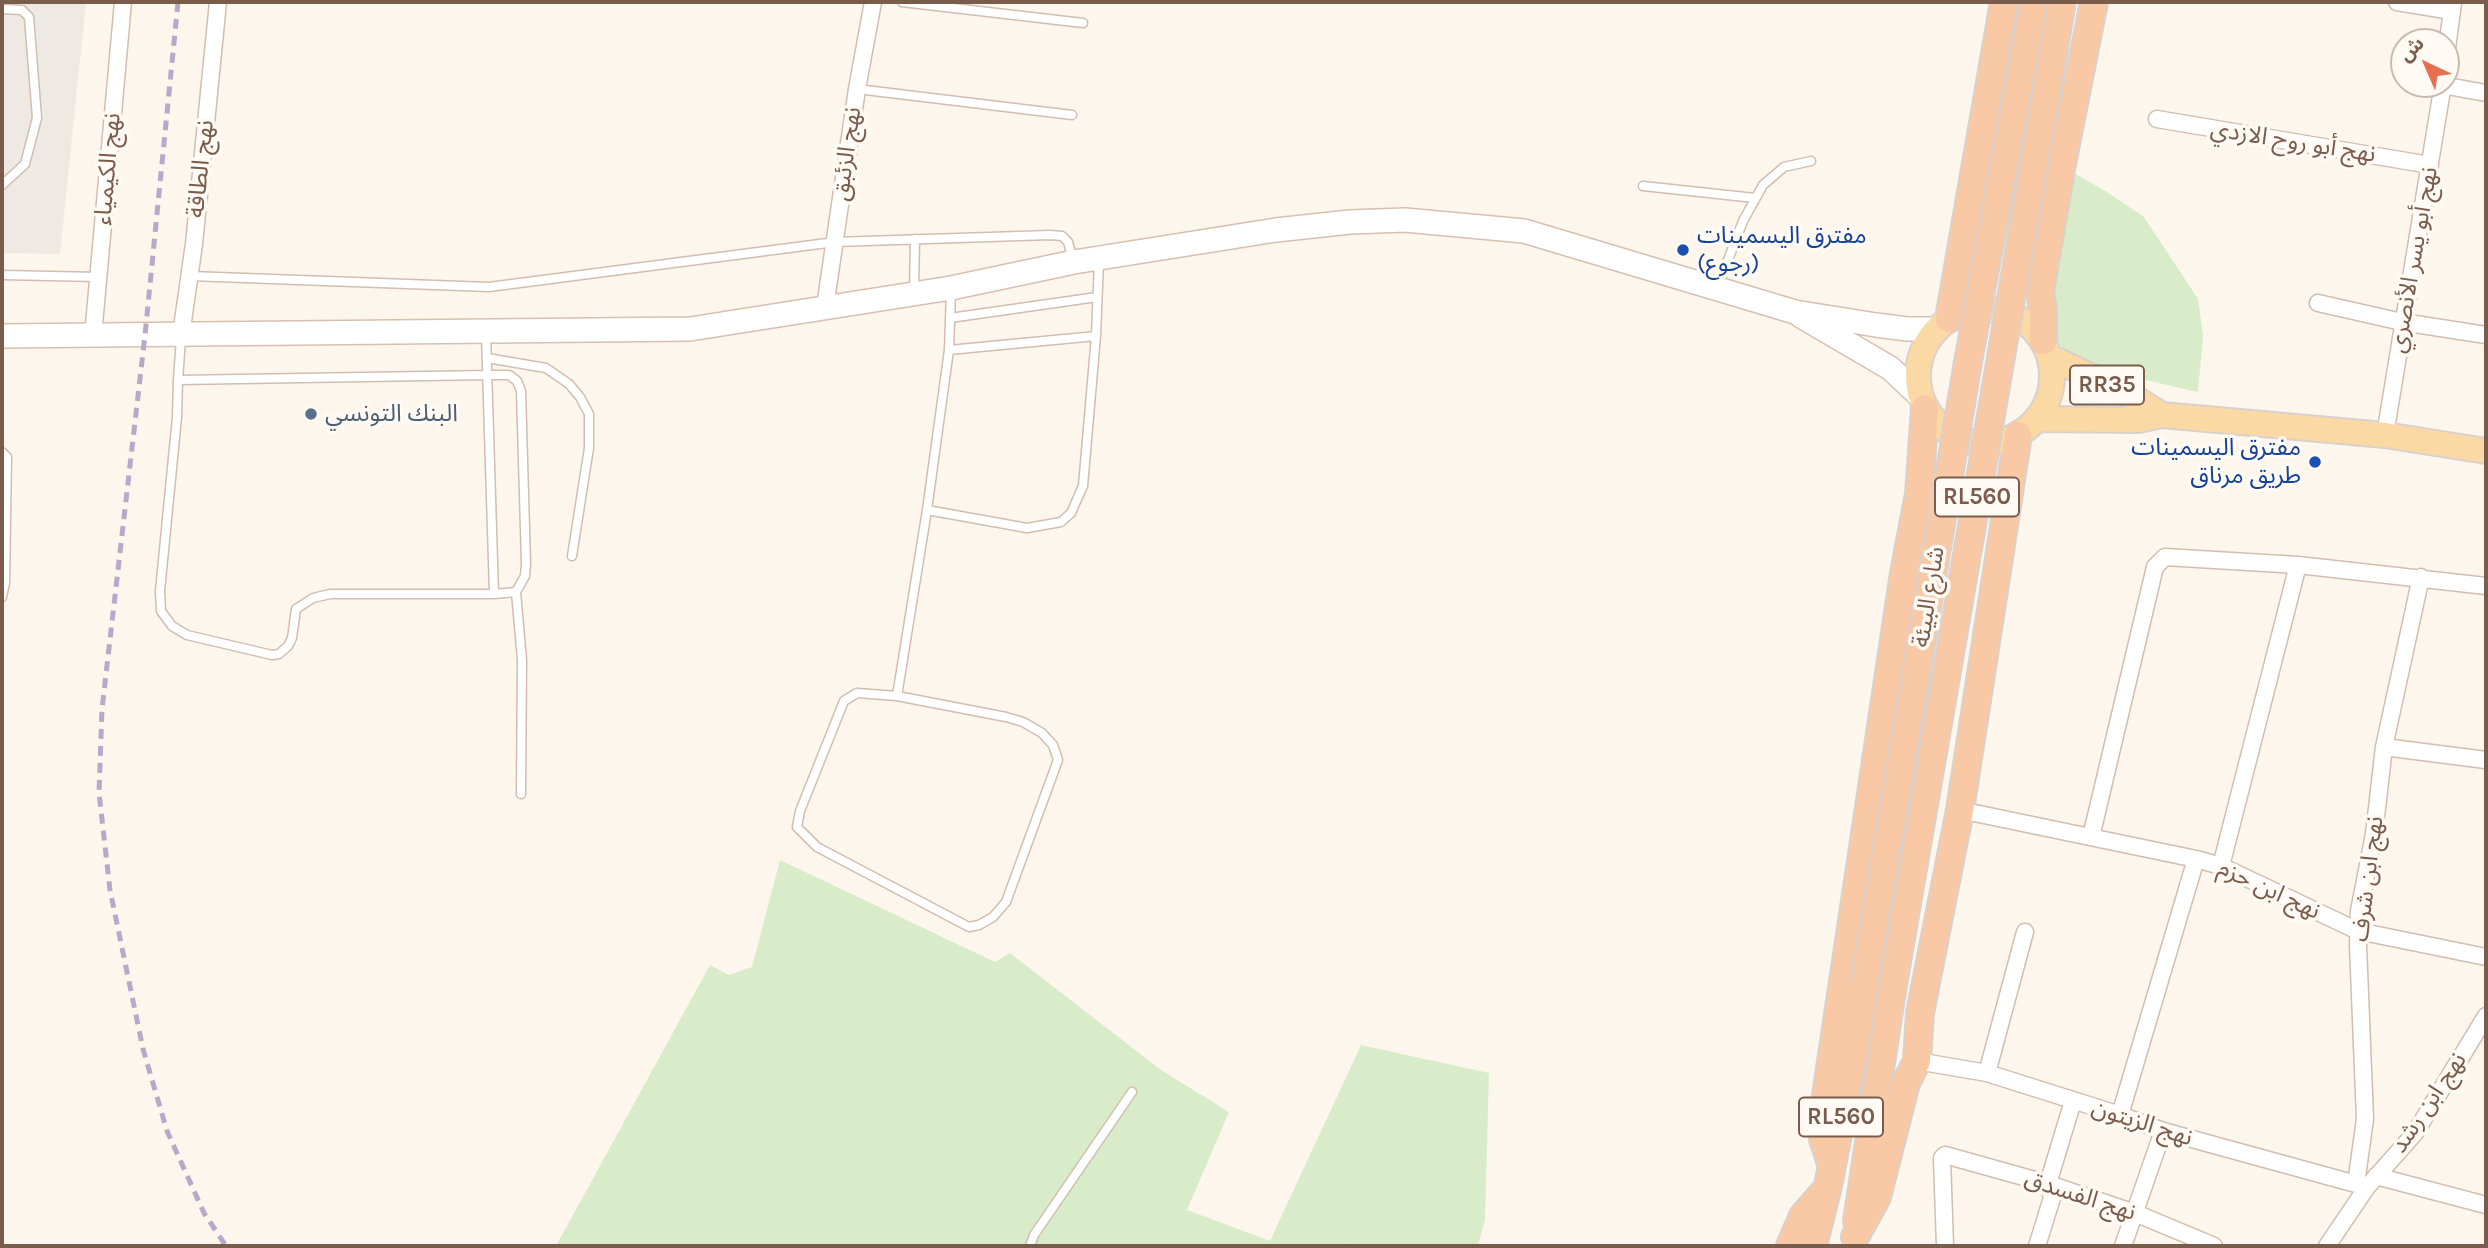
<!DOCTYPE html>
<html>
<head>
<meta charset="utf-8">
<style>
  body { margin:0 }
  #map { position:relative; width:2488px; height:1248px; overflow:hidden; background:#fdf6ec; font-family:Karla,"Noto Sans Arabic",sans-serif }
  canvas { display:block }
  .frame { position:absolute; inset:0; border:4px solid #7a5c4d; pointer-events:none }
  .north { position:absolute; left:2390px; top:28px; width:70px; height:70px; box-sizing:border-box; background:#fffaf3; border:2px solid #cabbb1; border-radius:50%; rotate:316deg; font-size:19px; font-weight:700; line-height:28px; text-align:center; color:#7a5c4d }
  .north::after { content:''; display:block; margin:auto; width:24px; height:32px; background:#e76f51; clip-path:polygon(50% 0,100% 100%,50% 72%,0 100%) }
</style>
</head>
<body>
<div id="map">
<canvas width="2488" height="1248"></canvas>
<div class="frame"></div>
<div class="north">ش</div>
</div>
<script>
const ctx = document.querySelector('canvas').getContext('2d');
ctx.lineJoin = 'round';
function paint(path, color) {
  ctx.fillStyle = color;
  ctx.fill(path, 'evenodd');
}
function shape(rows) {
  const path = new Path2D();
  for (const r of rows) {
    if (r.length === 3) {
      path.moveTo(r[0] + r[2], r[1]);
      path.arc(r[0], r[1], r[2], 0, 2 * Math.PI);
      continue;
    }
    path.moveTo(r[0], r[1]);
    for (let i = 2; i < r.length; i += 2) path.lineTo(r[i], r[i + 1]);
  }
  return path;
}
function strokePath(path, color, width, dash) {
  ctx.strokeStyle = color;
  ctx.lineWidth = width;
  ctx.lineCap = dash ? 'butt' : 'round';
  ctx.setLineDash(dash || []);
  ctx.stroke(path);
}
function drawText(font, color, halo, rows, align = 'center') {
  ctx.font = font + ' Karla,"Noto Sans Arabic",sans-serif';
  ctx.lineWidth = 7;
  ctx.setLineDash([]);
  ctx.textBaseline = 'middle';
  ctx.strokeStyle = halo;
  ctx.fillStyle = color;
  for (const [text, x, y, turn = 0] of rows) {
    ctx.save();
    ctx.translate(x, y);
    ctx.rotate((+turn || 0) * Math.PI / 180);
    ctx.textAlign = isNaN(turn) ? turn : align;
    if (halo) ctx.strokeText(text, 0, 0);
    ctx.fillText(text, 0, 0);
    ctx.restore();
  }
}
const industrial = shape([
  [2,2,86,2,60,254,2,253]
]);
const green = shape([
  [2058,164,2104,190,2144,217,2198,299,2203,336,2198,392,2133,377,2067,354,2046,327],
  [780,860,995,962,1010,953,1161,1070,1229,1112,1187,1210,1270,1241,1361,1045,1489,1073,1485,1219,1478,1246,1354,1246,1346,1243,1344,1246,556,1246,710,965,729,975,752,967]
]);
const service = shape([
  [902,2,1083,23],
  [2,9,22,10,29,17,37,118,25,164,2,185],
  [857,89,1072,115],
  [1643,186,1755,198],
  [2,275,98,277],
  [190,276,489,287,835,242,1050,235,1062,236,1068,242,1073,260],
  [1718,286,1743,221,1763,185,1784,167,1811,161],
  [914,292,915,239],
  [950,318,1097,297],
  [486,335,494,594],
  [949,350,1096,336],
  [487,358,546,368,569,384,580,397,589,414,589,448,572,556],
  [488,375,509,375,517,381,521,391,526,564,525,576,516,592,494,594,330,594,313,598,296,609,292,638,288,646,279,654,272,655,187,635,172,626,161,611,160,591,177,417,178,380,488,375],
  [178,380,181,338],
  [2,452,7,457,5,583,2,597],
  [927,510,1027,528,1061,522,1071,513,1083,486,1096,336,1099,260],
  [516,592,522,660,521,794],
  [857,693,897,696,1006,717,1023,722,1042,733,1053,745,1058,760,1006,902,993,917,979,925,969,927,817,847,797,827,800,811,844,701,857,693],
  [897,696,927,510,949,350,951,291],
  [1030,1246,1034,1235,1132,1092]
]);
const minor = shape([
  [2397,2,2452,11],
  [2446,56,2453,3],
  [2442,85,2486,93],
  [2157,119,2430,165],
  [2318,303,2402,322,2486,335],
  [825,307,857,89,873,2],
  [181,335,194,244,218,2],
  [93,336,123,2],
  [2385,435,2443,84],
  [2384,747,2486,760],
  [1960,810,2196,859,2221,866,2358,931,2486,957],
  [2091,837,2155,567,2165,557,2298,565,2486,586],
  [2221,866,2298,565],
  [1917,1061,1987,1073,2120,1115,2163,1131,2367,1187],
  [1987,1073,2025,932],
  [2120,1115,2196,859],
  [2376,1176,2486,1205],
  [2356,1184,2365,1119,2358,945,2359,911,2374,834,2384,747,2421,577],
  [1945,1246,1942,1158,1945,1155,2049,1184,2135,1213,2214,1246],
  [2037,1246,2052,1198,2049,1184,2050,1177,2073,1101],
  [2123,1246,2163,1131],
  [2327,1246,2367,1187,2415,1133,2486,1016]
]);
const secondary = shape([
  [1801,316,1890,368,1920,396],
  [2,336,690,329,951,288,1074,262,1276,230,1350,222,1405,220,1524,231,1795,312,1876,325,1907,329,1937,329]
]);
const primary = shape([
  [1985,376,67],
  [2050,357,2130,395,2162,415],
  [2038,419,2138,420,2162,415,2385,435,2486,451]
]);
const trunk = shape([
  [1949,319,2004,2],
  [2043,341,2043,312,2040,291,2062,164,2094,2],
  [1831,1163,1823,1139,1822,1122,1904,573,1919,494,1925,408],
  [1857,1221,1892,991],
  [1855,1237,1877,1197,1906,1083,1917,1061,1920,1013,1960,810,2018,435],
  [1790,1246,1803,1216,1823,1193],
  [1813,1246,1828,1186,1855,1047,1864,986]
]);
const rail = shape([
  [178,2,145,335,102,709,99,793,110,890,143,1049,167,1131,204,1213,226,1246]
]);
const trunkBridge = shape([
  [1864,986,1968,362,2034,2],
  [1892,991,2062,2]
]);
const markers = [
  [1683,250,7,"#1a4fb4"],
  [311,414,7,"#5c6f8a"],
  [2315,462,7,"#1a4fb4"]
];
const shields = [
  [2107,385,74],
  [1977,497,84],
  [1841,1117,84]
];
const shieldNames = [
  ["RR35",2107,385],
  ["RL560",1977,497],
  ["RL560",1841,1117]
];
const streetNames = [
  ["نهج أبو روح الازدي",2293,142,9],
  ["نهج الزئبق",847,154,-82],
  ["نهج الكيمياء",108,169,-85],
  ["نهج الطاقة",201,169,-84],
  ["نهج أبو يسر الأنصري",2414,260,-80],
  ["شارع البيئة",1929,597,-81],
  ["نهج ابن شرف",2368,879,-83],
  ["نهج ابن حزم",2269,890,25],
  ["نهج ابن رشد",2429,1103,-56],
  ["نهج الزيتون",2142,1123,18],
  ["نهج الفسدق",2080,1196,18]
];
const transitNames = [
  ["مفترق اليسمينات",1697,236],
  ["(رجوع)",1697,264],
  ["مفترق اليسمينات",2301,448,"right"],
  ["طريق مرناق",2301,476,"right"]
];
const serviceNames = [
  ["البنك التونسي",325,414]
];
paint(industrial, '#efe9e4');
paint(green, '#d8ecc9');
strokePath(service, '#d1beb0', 11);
strokePath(minor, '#d1beb0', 19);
strokePath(secondary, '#d6c0b0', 26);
strokePath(primary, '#dad1cd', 28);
strokePath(trunk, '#dad1cd', 30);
strokePath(service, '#fff', 8);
strokePath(minor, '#fff', 16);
strokePath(secondary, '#fff', 23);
strokePath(primary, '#fbd9a5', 24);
strokePath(trunk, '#f9c8a4', 26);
strokePath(rail, '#b9a8c9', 5, [10, 7]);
strokePath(trunkBridge, '#dad1cd', 30, []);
strokePath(trunkBridge, '#f9c8a4', 26);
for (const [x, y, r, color] of markers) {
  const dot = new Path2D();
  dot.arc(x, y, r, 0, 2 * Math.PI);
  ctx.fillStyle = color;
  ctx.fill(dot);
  strokePath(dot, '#fffaf3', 2.5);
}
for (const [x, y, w] of shields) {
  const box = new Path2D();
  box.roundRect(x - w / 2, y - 19.5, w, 39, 5);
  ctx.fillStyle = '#fffaf3';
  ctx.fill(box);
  strokePath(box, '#7a5c4d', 2);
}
drawText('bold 23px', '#7a5c4d', null, shieldNames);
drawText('24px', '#7a5c4d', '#fffaf3', streetNames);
drawText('24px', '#164399', '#fffaf3', transitNames, 'left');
drawText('24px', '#4e5e75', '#fffaf3', serviceNames, 'left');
</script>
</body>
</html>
